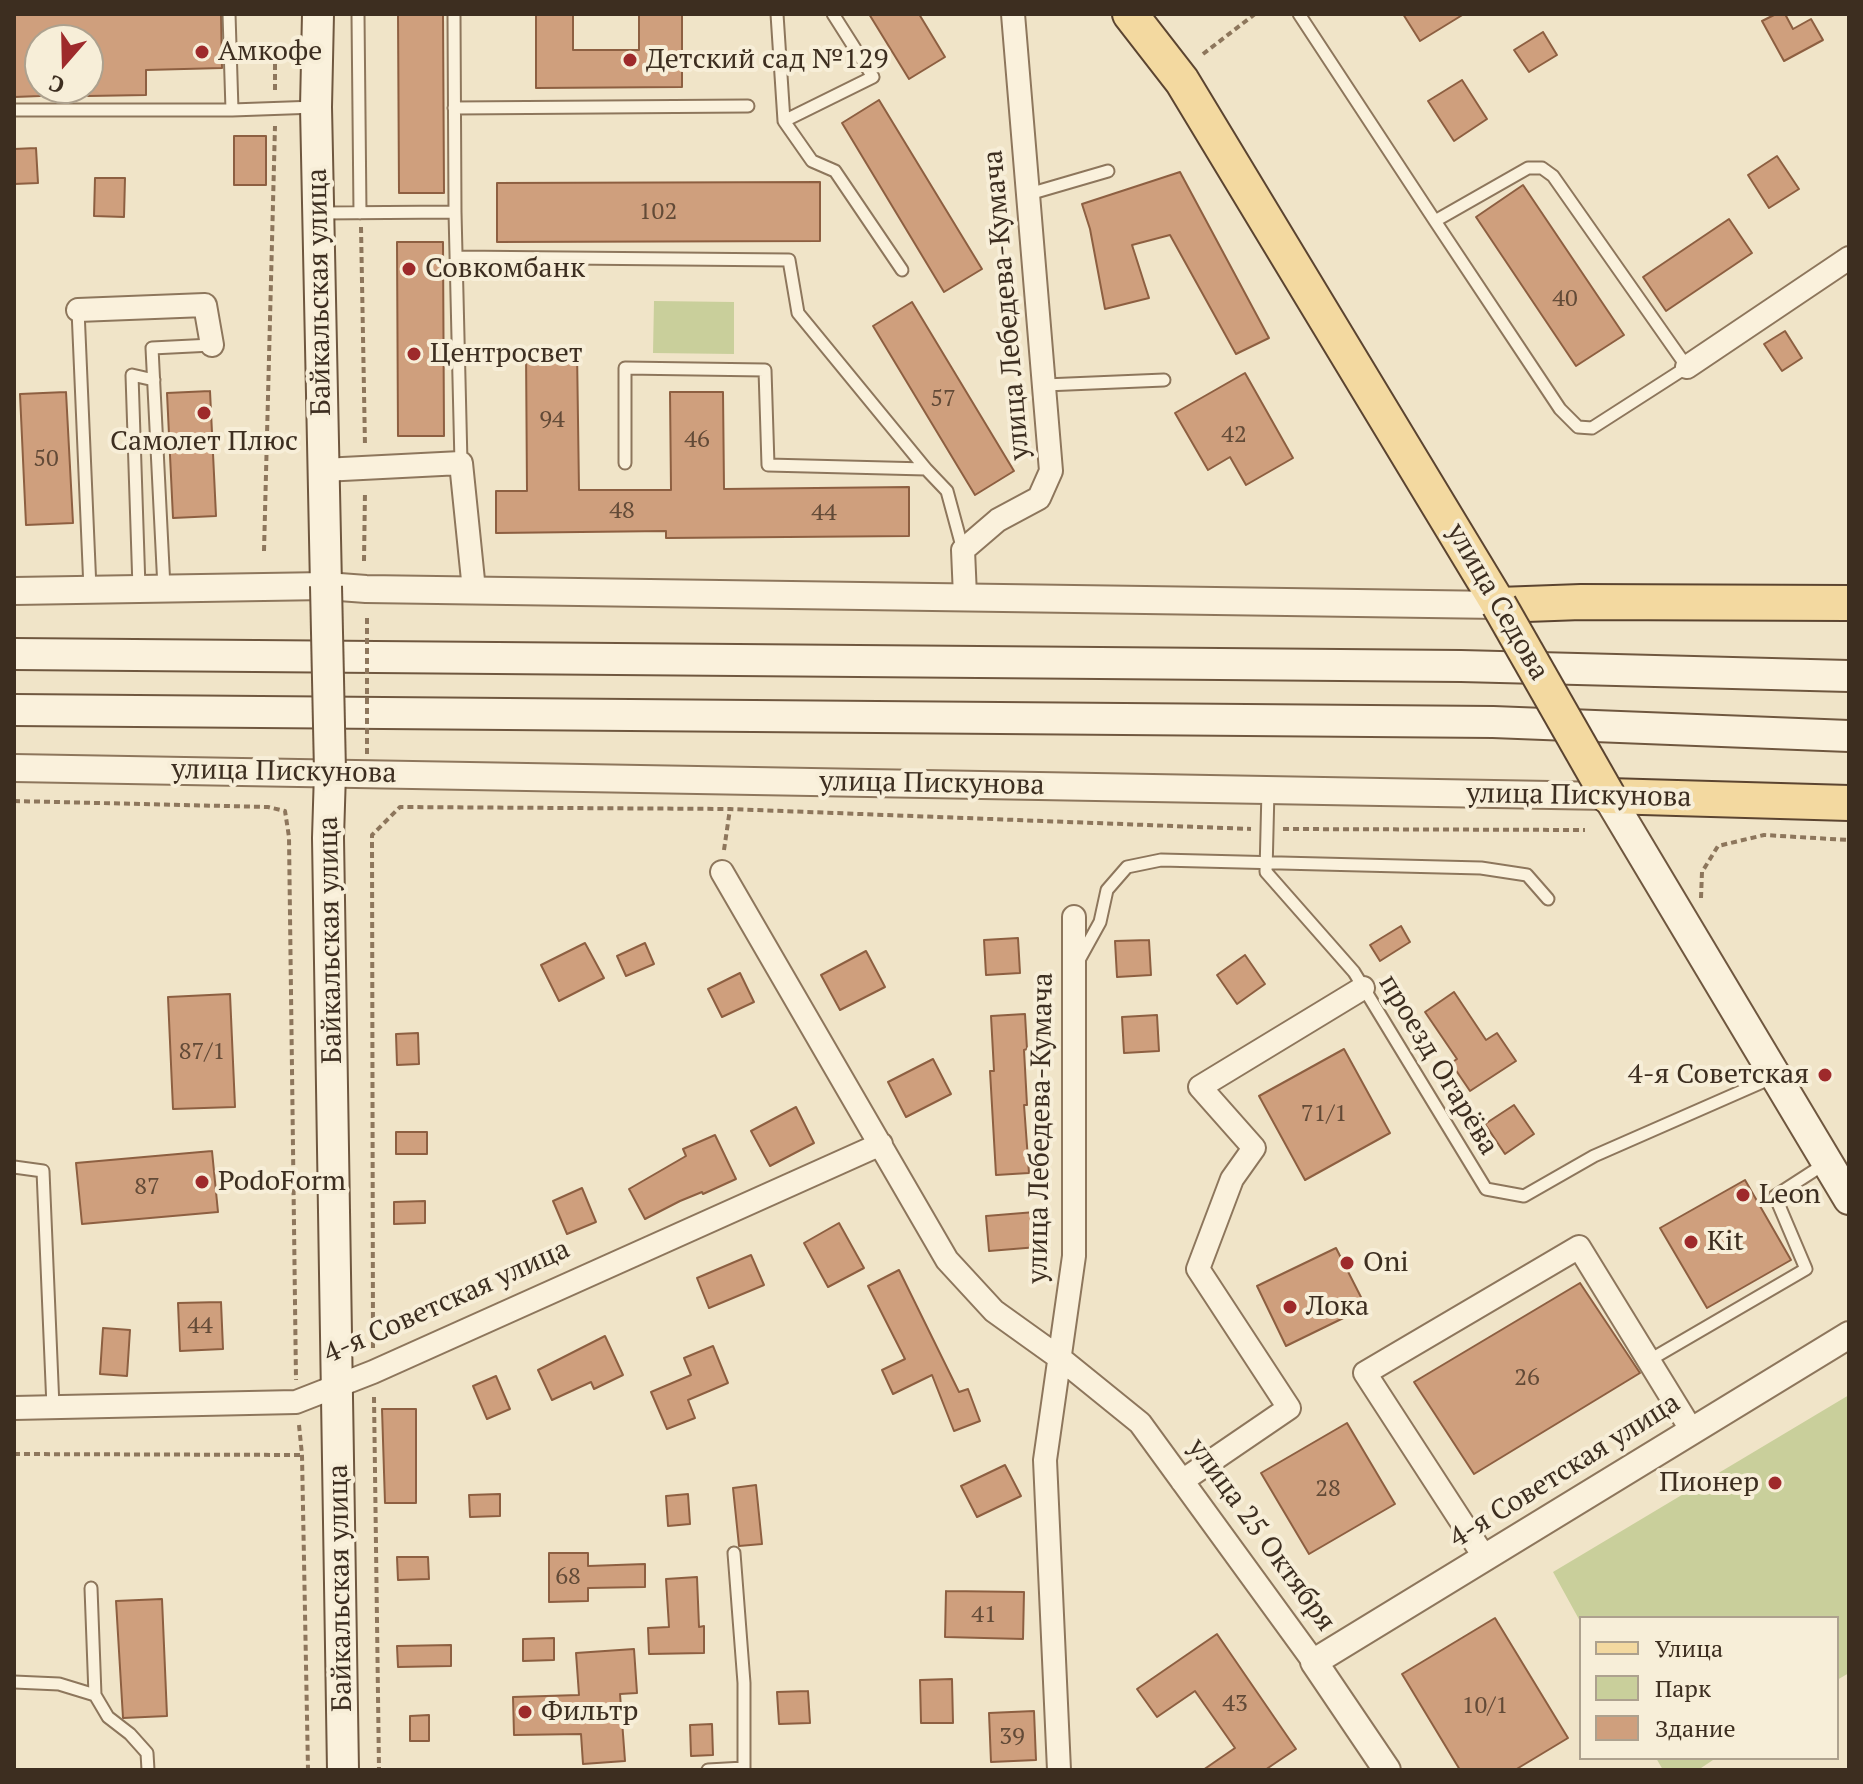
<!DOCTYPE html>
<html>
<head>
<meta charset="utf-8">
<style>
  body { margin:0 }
  #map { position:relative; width:1863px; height:1784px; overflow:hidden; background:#f0e4c8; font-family:"PT Serif",serif }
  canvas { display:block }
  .frame { position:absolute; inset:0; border:16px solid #3d2e20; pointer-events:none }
  .legend { position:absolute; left:1579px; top:1616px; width:260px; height:144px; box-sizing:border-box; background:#f7eed8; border:2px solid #ada18e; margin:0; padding:10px 14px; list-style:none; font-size:24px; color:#3d2e20 }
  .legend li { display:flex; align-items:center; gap:16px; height:40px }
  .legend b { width:40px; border:2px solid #ada18e }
  .north { position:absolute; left:24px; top:24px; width:80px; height:80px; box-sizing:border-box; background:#f7eed8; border:2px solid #ada18e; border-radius:50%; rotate:200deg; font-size:22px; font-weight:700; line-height:32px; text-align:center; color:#3d2e20 }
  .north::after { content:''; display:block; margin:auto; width:28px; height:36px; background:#9e2a2b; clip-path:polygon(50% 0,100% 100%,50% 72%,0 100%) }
</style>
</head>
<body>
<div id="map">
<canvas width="1863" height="1784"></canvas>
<div class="frame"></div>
<ul class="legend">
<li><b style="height:10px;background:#f3d9a0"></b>Улица</li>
<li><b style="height:22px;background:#c9cf9b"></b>Парк</li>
<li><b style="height:22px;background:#cf9f7d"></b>Здание</li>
</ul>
<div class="north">С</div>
</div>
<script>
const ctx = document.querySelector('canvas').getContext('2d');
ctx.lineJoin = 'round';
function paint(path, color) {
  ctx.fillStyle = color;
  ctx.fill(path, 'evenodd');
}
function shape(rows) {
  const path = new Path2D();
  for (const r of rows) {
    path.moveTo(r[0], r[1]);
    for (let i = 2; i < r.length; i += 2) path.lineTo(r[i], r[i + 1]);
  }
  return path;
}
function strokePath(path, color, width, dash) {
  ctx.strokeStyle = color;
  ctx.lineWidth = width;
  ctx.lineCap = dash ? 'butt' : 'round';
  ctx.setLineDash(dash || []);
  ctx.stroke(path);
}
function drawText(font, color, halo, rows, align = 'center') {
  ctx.font = font + ' "PT Serif",serif';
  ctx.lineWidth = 8;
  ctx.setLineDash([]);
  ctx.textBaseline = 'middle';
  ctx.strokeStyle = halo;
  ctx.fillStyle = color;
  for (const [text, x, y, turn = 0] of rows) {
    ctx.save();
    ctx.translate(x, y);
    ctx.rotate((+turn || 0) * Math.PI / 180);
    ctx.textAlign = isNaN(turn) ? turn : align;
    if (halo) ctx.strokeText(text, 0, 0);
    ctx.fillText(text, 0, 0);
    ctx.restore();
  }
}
const green = shape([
  [654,301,734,302,734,354,653,353],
  [1849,1395,1849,1673,1837,1680,1837,1618,1581,1618,1581,1623,1553,1572],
  [1656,1758,1716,1758,1698,1770,1663,1770]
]);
const building = shape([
  [14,14,221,14,222,68,146,70,146,95,88,96,88,40,40,40,40,96,14,97,14,14],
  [398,14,443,14,444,193,399,193,398,14],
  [536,14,573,14,573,50,639,50,639,14,682,14,682,87,536,88,536,14],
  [869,14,919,14,945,57,909,79,869,14],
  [1403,14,1464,14,1420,41,1403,14],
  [1776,14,1785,14,1793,29,1811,19,1823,40,1784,61,1762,21,1776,14],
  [1543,32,1557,55,1529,72,1514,50,1543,32],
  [1462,80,1487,119,1454,141,1428,101,1462,80],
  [879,100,982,269,944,292,842,123,879,100],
  [234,136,266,136,266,185,234,185,234,136],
  [36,148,38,183,14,184,14,149,36,148],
  [1777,156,1799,189,1769,208,1748,175,1777,156],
  [1180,172,1269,338,1236,354,1170,235,1132,245,1149,298,1105,309,1090,229,1082,204,1180,172],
  [95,178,125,178,124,217,94,216,95,178],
  [820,182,820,241,497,242,497,183,820,182],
  [1523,185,1624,335,1576,366,1476,217,1523,185],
  [1729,219,1752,253,1666,311,1643,277,1729,219],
  [397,242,443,242,444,436,398,436,397,242],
  [912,302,1014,471,975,495,873,326,912,302],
  [1785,331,1802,358,1782,371,1764,344,1785,331],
  [526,350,577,350,579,490,671,490,670,392,723,392,724,489,909,487,909,536,666,538,666,531,496,533,496,491,527,491,526,350],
  [1245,373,1293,458,1246,485,1230,457,1208,470,1175,413,1245,373],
  [210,391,216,516,173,518,167,393,210,391],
  [66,392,73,523,26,525,20,394,66,392],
  [1401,926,1410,942,1380,961,1370,945,1401,926],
  [1018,938,1020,973,986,975,984,940,1018,938],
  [1149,940,1151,975,1117,977,1115,941,1149,940],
  [585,943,604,978,559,1001,541,965,585,943],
  [645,943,654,964,626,976,617,956,645,943],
  [866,951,885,987,840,1010,821,975,866,951],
  [1245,955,1265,984,1237,1004,1217,975,1245,955],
  [740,973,754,1002,722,1017,708,989,740,973],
  [1454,992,1486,1040,1497,1033,1516,1061,1470,1091,1451,1063,1457,1059,1425,1012,1454,992],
  [230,994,235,1107,173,1109,168,997,230,994],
  [1025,1014,1027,1049,1024,1050,1027,1105,1024,1105,1029,1173,996,1175,990,1071,994,1071,991,1016,1025,1014],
  [1157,1015,1159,1051,1124,1053,1122,1017,1157,1015],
  [418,1033,419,1064,397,1065,396,1034,418,1033],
  [1344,1049,1390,1133,1305,1180,1259,1096,1344,1049],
  [933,1059,951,1094,906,1117,888,1082,933,1059],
  [1514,1105,1534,1134,1505,1154,1485,1124,1514,1105],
  [796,1107,814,1143,770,1166,751,1131,796,1107],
  [396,1132,427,1132,427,1154,396,1154,396,1132],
  [715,1135,736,1179,703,1194,702,1192,680,1201,645,1219,629,1189,686,1156,683,1149,715,1135],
  [212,1151,218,1212,82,1224,76,1163,212,1151],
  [1745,1180,1791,1260,1707,1308,1660,1228,1745,1180],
  [582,1188,596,1222,567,1234,553,1201,582,1188],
  [425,1201,425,1223,394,1224,394,1202,425,1201],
  [1035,1212,1038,1247,989,1251,986,1216,1035,1212],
  [839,1223,864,1268,828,1287,804,1243,839,1223],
  [1336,1248,1366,1307,1286,1346,1257,1286,1336,1248],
  [751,1255,764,1285,709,1308,697,1278,751,1255],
  [899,1270,959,1392,968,1389,980,1421,954,1431,932,1375,893,1394,882,1370,905,1359,868,1286,899,1270],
  [1580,1283,1640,1373,1474,1474,1414,1382,1580,1283],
  [221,1302,223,1349,180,1351,178,1303,221,1302],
  [103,1328,130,1330,127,1376,100,1374,103,1328],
  [605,1336,623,1375,594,1389,591,1382,552,1400,538,1370,605,1336],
  [713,1346,728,1383,688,1400,695,1418,667,1429,651,1392,691,1375,684,1358,713,1346],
  [496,1376,510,1409,487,1419,473,1386,496,1376],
  [382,1409,416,1409,416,1503,385,1503,382,1409],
  [1347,1423,1395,1504,1309,1554,1261,1473,1347,1423],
  [1005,1465,1021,1496,977,1517,961,1486,1005,1465],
  [756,1485,762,1544,739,1546,733,1488,756,1485],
  [500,1494,500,1516,470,1517,469,1495,500,1494],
  [688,1494,690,1524,668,1526,666,1496,688,1494],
  [549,1553,588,1553,588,1566,645,1564,645,1587,588,1588,588,1601,549,1602,549,1553],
  [397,1557,428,1557,429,1579,398,1580,397,1557],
  [697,1577,699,1627,704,1626,704,1653,649,1654,648,1628,669,1627,666,1579,697,1577],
  [946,1591,1024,1592,1023,1639,945,1637,946,1591],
  [162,1599,167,1716,123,1718,116,1601,162,1599],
  [1495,1618,1568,1738,1515,1770,1460,1770,1402,1674,1495,1618],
  [1217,1634,1296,1749,1265,1770,1203,1770,1235,1748,1195,1691,1157,1717,1137,1689,1217,1634],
  [554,1638,554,1660,523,1661,523,1639,554,1638],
  [451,1645,451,1666,398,1667,397,1646,451,1645],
  [634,1649,637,1693,620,1694,625,1761,583,1764,581,1734,514,1735,513,1697,579,1695,576,1653,634,1649],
  [952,1679,953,1723,921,1723,920,1680,952,1679],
  [808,1691,810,1723,779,1724,777,1692,808,1691],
  [1034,1711,1036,1760,991,1762,989,1713,1034,1711],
  [429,1715,429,1741,410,1741,410,1716,429,1715],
  [712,1724,713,1755,691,1756,690,1725,712,1724]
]);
const path = shape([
  [275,44,275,93],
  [1203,54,1255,14],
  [361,227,365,446],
  [264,551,275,126],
  [364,561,365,491],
  [14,801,268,807,285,811,289,837,296,1380],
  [1283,829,1585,830],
  [724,850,730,809],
  [1701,898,1702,872,1718,846,1764,835,1849,840],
  [373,1348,372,835,400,807,730,809,1251,829],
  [374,1397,379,1770],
  [299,1425,302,1455,308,1770],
  [14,1454,302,1455]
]);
const service = shape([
  [229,14,232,110],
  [358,14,360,213],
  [777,14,784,121,873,77,833,14],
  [1299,14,1435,221,1560,409,1578,427,1592,428,1687,367,1553,176,1542,168,1528,168,1435,221],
  [454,108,748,106],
  [14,110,232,110,316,107],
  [784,121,812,161,835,171,902,270],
  [1029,194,1108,171],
  [455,212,461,463],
  [319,213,455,212,454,14],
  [456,257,789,260,798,313,926,469],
  [78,310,90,589],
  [1045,385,1164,380],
  [625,463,625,368,765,370,768,465,926,469,947,491,963,550],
  [139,588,132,375,154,380],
  [164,588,152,348,212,345],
  [1268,790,1266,872,1354,972,1486,1189,1524,1196,1594,1156,1774,1077],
  [1079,960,1100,922,1107,890,1127,867,1161,860,1481,868,1527,875,1548,899],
  [14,1167,43,1171,53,1407],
  [1648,1361,1806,1269,1775,1196,1826,1163],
  [734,1553,744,1683,744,1770],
  [91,1588,95,1695,108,1717,130,1734,147,1753,148,1770],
  [14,1682,59,1684,95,1695],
  [708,1770,744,1768]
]);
const minor = shape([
  [78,310,205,305,212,345],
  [1687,367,1849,258],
  [323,470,461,463,474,590],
  [965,596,963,550,998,520,1039,498,1051,471,1013,14],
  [722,872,947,1260,994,1311,1061,1359,1140,1423,1314,1662],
  [14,1408,296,1402,373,1372,881,1144],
  [1182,1481,1289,1408,1198,1269,1232,1179,1254,1148,1200,1087,1363,988],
  [1485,1558,1365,1373,1579,1247,1692,1431],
  [1059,1770,1045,1460,1074,1256,1074,917]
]);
const tertiary = shape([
  [14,591,326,586,366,589,1499,605],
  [14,768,1608,796],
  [1387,1770,1314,1662,1849,1335]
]);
const secondary = shape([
  [318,14,316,107,326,586],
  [14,654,1461,666,1849,676],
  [14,710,1493,722,1849,736],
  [330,772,328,838,343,1770],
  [1608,796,1849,1199]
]);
const primary = shape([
  [1130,14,1182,81,1499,605,1581,602,1849,603],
  [1608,796,1849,803]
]);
const pathBridge = shape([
  [367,754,367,617]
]);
const secondaryBridge = shape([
  [326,586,330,772]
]);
const primaryBridge = shape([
  [1499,605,1608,796]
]);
const markers = [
  [202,52,8,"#9e2a2b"],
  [630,60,8,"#9e2a2b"],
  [409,269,8,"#9e2a2b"],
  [414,354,8,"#9e2a2b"],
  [204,413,8,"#9e2a2b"],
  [1825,1075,8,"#9e2a2b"],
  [202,1182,8,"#9e2a2b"],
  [1743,1195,8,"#9e2a2b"],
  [1691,1242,8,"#9e2a2b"],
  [1347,1263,8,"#9e2a2b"],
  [1290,1307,8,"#9e2a2b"],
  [1775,1483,8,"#9e2a2b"],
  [525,1712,8,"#9e2a2b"]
];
const numberNames = [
  ["102",658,212],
  ["40",1565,299],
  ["57",943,399],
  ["94",552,420],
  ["42",1234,435],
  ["46",697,440],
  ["50",46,459],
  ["48",622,511],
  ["44",824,513],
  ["87/1",202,1052],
  ["71/1",1324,1114],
  ["87",147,1187],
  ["44",200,1326],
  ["26",1527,1378],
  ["28",1328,1489],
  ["68",568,1577],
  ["41",984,1615],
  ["43",1235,1704],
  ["10/1",1485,1706],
  ["39",1012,1737]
];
const poiNames = [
  ["Амкофе",218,52],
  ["Детский сад №129",646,60],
  ["Совкомбанк",425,269],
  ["Центросвет",430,354],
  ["Самолет Плюс",204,442,"center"],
  ["4-я Советская",1809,1075,"right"],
  ["PodoForm",218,1182],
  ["Leon",1759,1195],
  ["Kit",1707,1242],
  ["Oni",1363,1263],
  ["Лока",1306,1307],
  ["Пионер",1759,1483,"right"],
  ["Фильтр",541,1712]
];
const streetNames = [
  ["Байкальская улица",320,292,-91],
  ["улица Лебедева-Кумача",1007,305,-95],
  ["улица Седова",1497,602,60],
  ["улица Пискунова",284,772,1],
  ["улица Пискунова",932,784,1],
  ["улица Пискунова",1579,796,1],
  ["Байкальская улица",331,940,-91],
  ["проезд Огарёва",1438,1065,59],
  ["улица Лебедева-Кумача",1041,1128,-89],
  ["4-я Советская улица",447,1302,-24],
  ["4-я Советская улица",1565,1471,-32],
  ["улица 25 Октября",1261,1535,54],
  ["Байкальская улица",341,1588,-91]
];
paint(green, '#c9cf9b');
paint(building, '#cf9f7d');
strokePath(building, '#8d5f41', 2);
strokePath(service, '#8d765c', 15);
strokePath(minor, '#8d765c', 26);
strokePath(tertiary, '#8d765c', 30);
strokePath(secondary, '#6f573f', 34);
strokePath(primary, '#5b4430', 38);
strokePath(path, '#8d765c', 4, [6, 4]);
strokePath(service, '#faf1dc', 11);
strokePath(minor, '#faf1dc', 22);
strokePath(tertiary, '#faf1dc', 26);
strokePath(secondary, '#faf1dc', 30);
strokePath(primary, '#f3d9a0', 34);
strokePath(secondaryBridge, '#6f573f', 34, []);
strokePath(primaryBridge, '#5b4430', 38, []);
strokePath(pathBridge, '#8d765c', 4, [6, 4]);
strokePath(secondaryBridge, '#faf1dc', 30);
strokePath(primaryBridge, '#f3d9a0', 34);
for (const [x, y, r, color] of markers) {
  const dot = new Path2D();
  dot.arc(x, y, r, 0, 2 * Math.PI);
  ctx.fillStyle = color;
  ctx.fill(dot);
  strokePath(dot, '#f7eed8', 3);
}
drawText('24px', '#624a37', null, numberNames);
drawText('28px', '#3d2e20', '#f7eed8', poiNames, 'left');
drawText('28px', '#3d2e20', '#f7eed8', streetNames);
</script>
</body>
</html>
